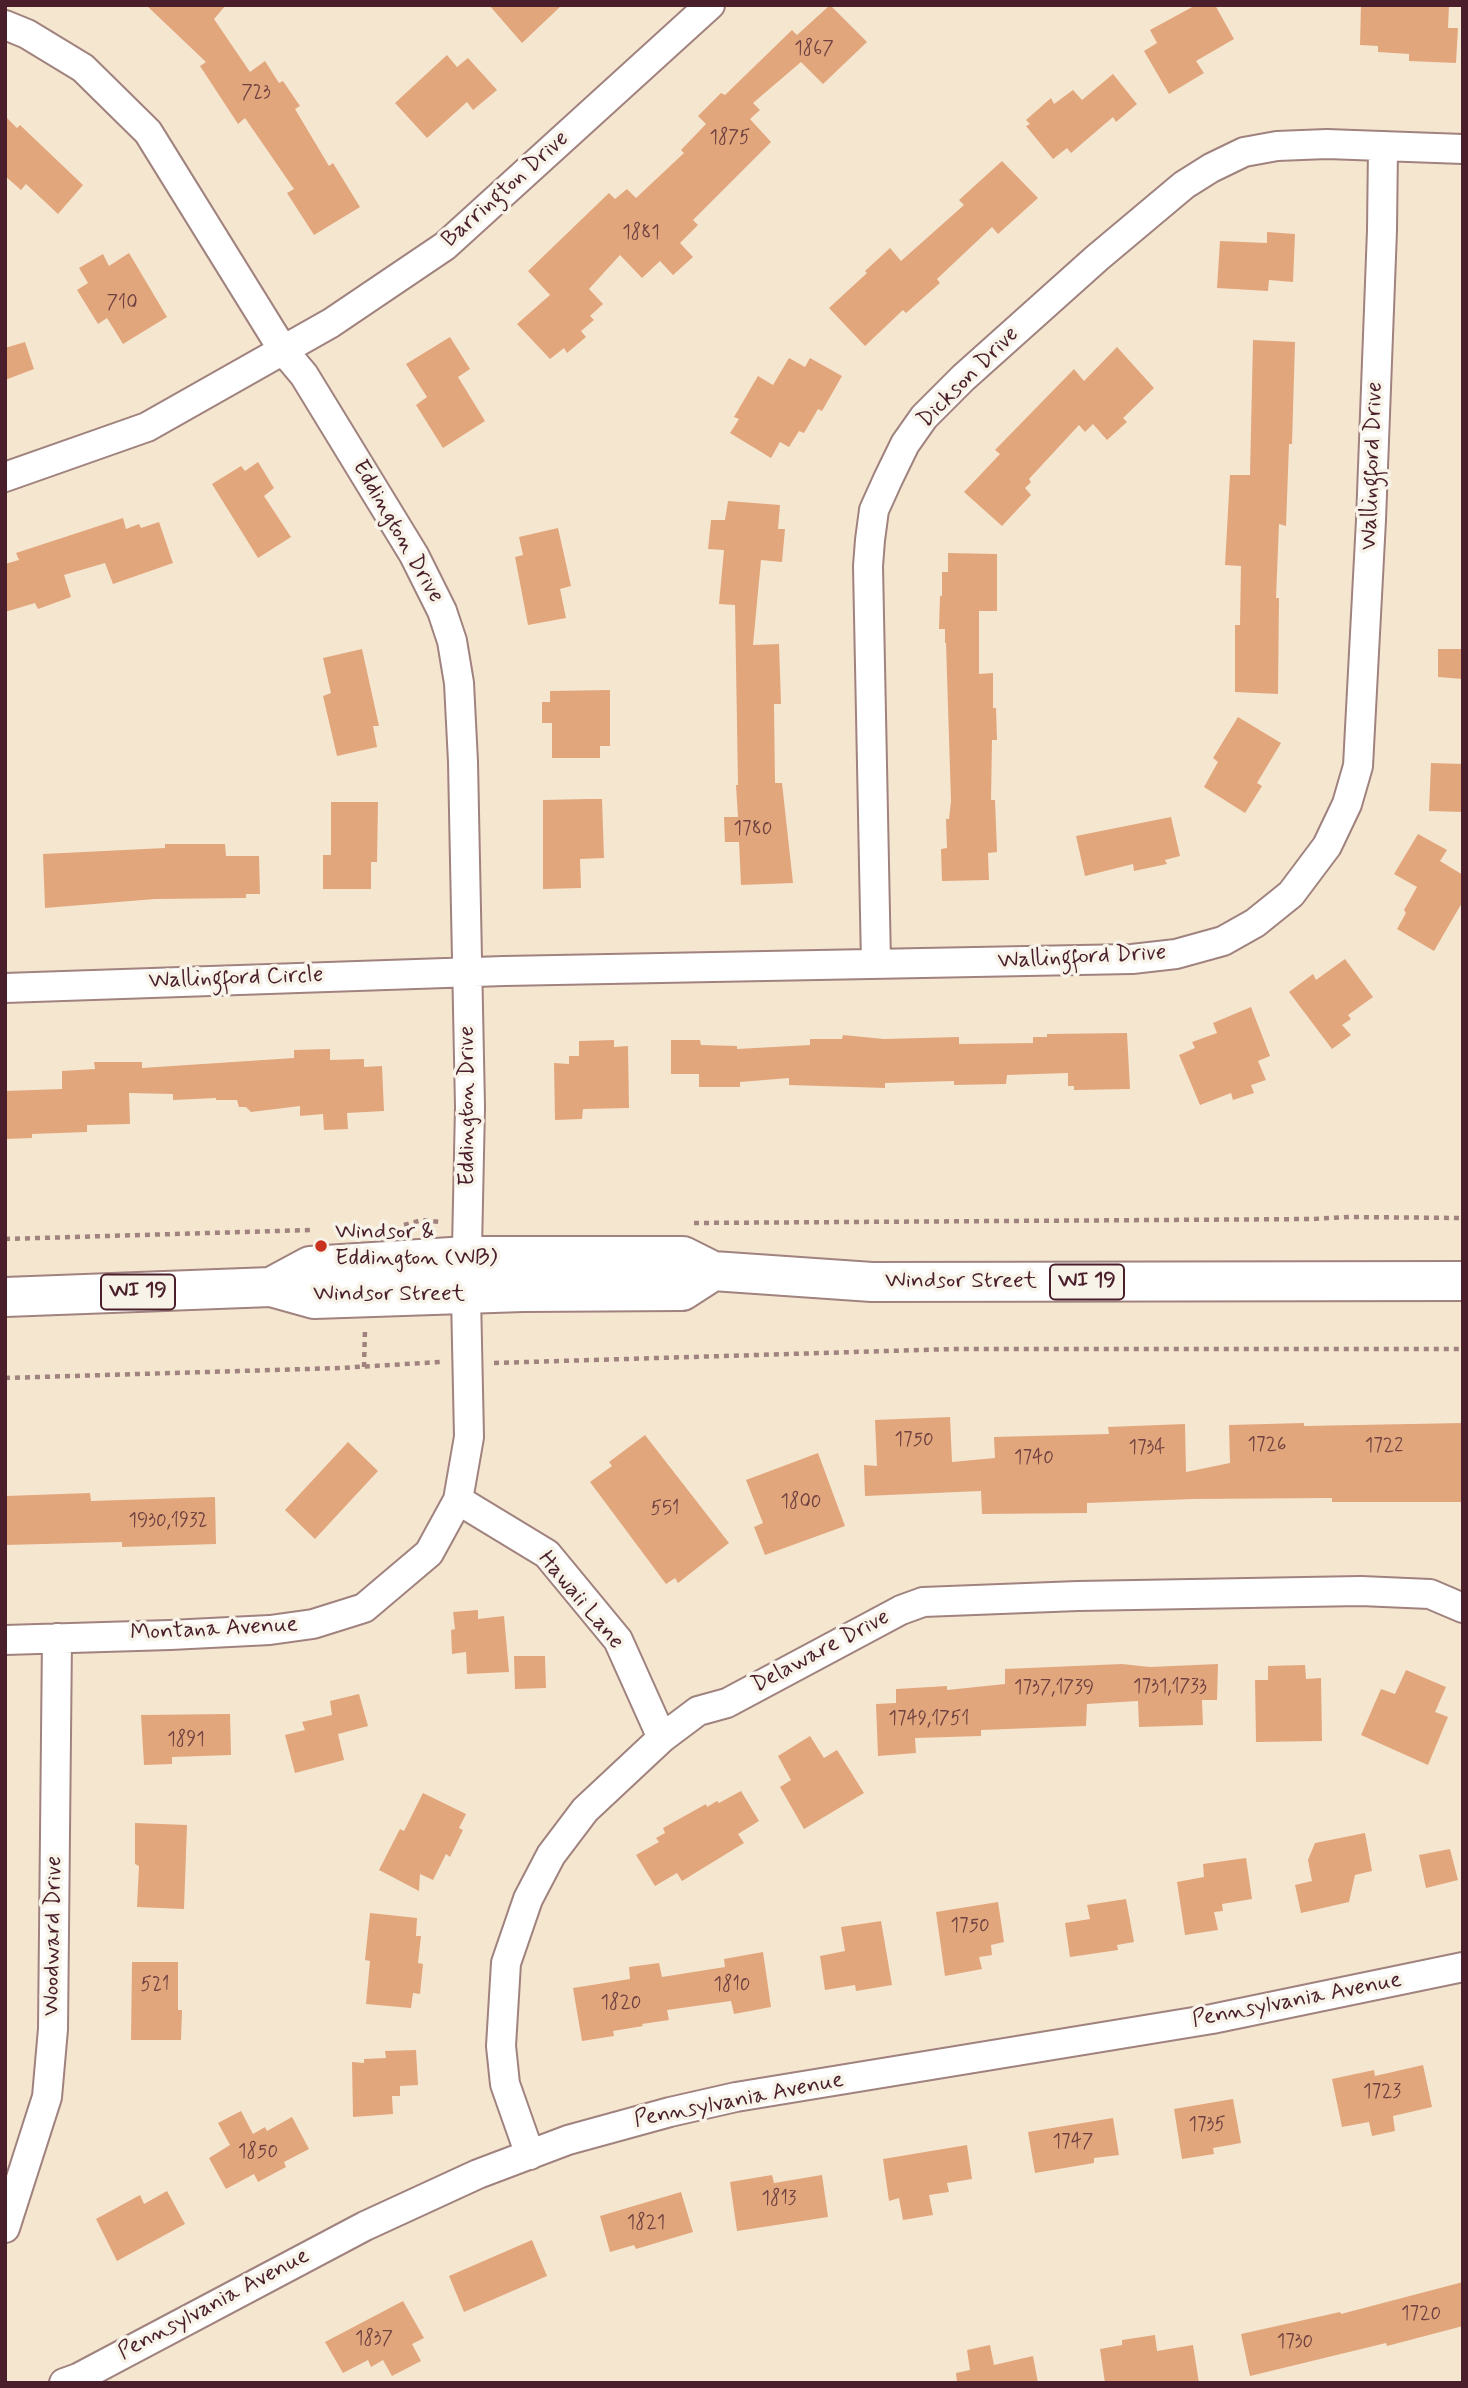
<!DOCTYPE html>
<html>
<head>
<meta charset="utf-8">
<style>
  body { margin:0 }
  #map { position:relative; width:1468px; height:2388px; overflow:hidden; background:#f5e6d0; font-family:Mynerve,sans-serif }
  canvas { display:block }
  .frame { position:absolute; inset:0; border:7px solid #4a1f2b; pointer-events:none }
</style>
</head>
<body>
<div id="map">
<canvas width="1468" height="2388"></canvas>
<div class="frame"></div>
</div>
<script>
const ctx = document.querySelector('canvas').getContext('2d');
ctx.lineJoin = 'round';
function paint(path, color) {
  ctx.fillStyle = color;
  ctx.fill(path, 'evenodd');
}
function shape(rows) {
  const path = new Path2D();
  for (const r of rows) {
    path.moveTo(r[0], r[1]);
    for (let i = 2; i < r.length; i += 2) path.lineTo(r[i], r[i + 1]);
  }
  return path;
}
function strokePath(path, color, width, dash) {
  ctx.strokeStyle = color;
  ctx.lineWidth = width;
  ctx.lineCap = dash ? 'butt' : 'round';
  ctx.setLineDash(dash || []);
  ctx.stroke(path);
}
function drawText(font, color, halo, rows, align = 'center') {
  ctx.font = font + ' Mynerve,sans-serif';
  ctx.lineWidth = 7;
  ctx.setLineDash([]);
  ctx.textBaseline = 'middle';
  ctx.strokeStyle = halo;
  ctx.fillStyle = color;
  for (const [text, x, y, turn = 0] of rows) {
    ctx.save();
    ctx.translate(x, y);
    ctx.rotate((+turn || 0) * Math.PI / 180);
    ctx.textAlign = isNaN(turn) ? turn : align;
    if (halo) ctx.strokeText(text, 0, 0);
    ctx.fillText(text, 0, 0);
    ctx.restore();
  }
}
const building = shape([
  [146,5,226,5,214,19,250,72,265,61,279,83,283,81,300,106,295,109,329,166,333,163,360,207,314,235,287,193,294,189,245,118,238,124,200,66,206,62],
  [489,5,562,5,522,43],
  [830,5,867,42,823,84,801,62,753,103,760,110,750,119,771,142,693,220,698,225,680,243,693,257,673,275,660,261,642,278,620,255,589,289,603,304,590,316,594,320,581,331,586,337,567,353,564,348,550,359,517,324,550,295,528,271,609,193,615,199,627,189,636,198,684,153,681,150,706,124,698,116,721,93,725,95,792,30,797,35],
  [1196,5,1215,5,1234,39,1196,61,1204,73,1169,94,1144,51,1157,43,1150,30],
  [1361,5,1449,5,1448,28,1458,28,1456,63,1409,61,1409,54,1378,52,1378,46,1360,45],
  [447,55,457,67,468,58,497,90,473,110,467,102,427,138,395,103],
  [1113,74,1137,104,1116,122,1113,117,1071,153,1067,148,1053,159,1026,126,1030,124,1026,120,1051,98,1054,104,1073,90,1082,100],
  [5,116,17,128,20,125,83,185,58,214,26,184,21,190,5,176],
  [1002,161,1038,198,998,234,992,227,937,279,940,283,906,313,903,310,865,346,829,308,867,273,865,271,890,248,901,261,964,205,959,200],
  [1267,232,1295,234,1293,282,1269,280,1268,291,1217,288,1220,241,1267,243],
  [129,253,167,317,123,344,107,318,98,324,77,290,88,283,79,268,103,254,109,266],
  [450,337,470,369,458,377,485,421,443,448,416,405,427,397,406,364],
  [1253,340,1295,342,1292,444,1289,444,1286,526,1279,524,1276,598,1279,598,1278,694,1235,692,1235,625,1240,625,1241,566,1225,565,1230,475,1250,475],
  [25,342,34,369,5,380,5,348],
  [1117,347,1154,388,1123,418,1127,422,1107,440,1093,424,1085,432,1079,425,1029,479,1031,482,1025,488,1031,495,1002,526,964,492,1000,454,995,450,1074,369,1084,381],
  [789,358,805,367,810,358,842,376,822,411,818,409,804,433,799,431,789,447,780,442,771,458,730,433,739,419,734,417,758,376,773,385],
  [258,462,274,488,264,496,291,537,258,558,212,484,241,466,245,471],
  [728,501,780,505,778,529,785,529,782,562,761,560,753,645,779,644,781,704,774,704,775,783,782,783,793,883,741,885,739,842,725,842,724,817,738,817,736,785,738,785,735,605,719,604,724,550,708,549,711,520,725,520],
  [123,518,126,529,139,524,141,528,159,522,173,563,113,584,105,563,64,575,71,597,38,609,35,603,5,612,5,564,19,560,16,553],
  [558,528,571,586,560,589,566,618,528,625,515,557,523,555,519,537],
  [948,553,997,554,997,611,979,611,979,674,993,673,993,708,996,708,997,740,992,740,991,800,995,800,997,852,988,853,989,880,942,881,941,849,947,848,946,819,949,819,951,801,946,643,945,643,945,629,939,629,940,596,942,596,942,572,948,572],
  [362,649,379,726,373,726,377,747,337,756,323,696,331,693,323,658],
  [1438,649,1463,649,1463,679,1438,677],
  [610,690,610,746,600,746,600,758,552,758,552,723,542,723,542,702,550,702,550,691],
  [1238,717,1281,743,1257,783,1262,786,1245,813,1204,787,1218,762,1213,758],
  [1431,763,1463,764,1463,812,1429,811],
  [589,799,602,799,604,858,580,859,581,888,543,889,543,800],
  [331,802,378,802,377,862,371,862,371,889,323,889,323,855,331,855],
  [1171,817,1180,856,1165,860,1167,864,1134,871,1133,864,1085,876,1076,836],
  [1418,834,1447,850,1440,861,1463,875,1463,901,1434,951,1397,929,1406,913,1404,910,1417,887,1394,874],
  [165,844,225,844,226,856,259,856,260,894,246,894,246,898,155,899,45,908,43,854,165,848],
  [1345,959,1373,997,1348,1015,1351,1019,1342,1025,1351,1035,1332,1049,1289,992,1313,974,1316,980],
  [1251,1007,1270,1056,1258,1061,1266,1080,1251,1085,1254,1093,1233,1100,1231,1093,1200,1105,1179,1055,1195,1048,1192,1042,1217,1033,1213,1023],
  [1127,1033,1130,1089,1074,1090,1074,1086,1068,1086,1068,1073,1007,1075,1006,1084,954,1085,954,1081,885,1083,885,1088,789,1085,789,1078,740,1082,740,1087,699,1087,699,1074,671,1074,671,1040,700,1040,701,1045,737,1046,737,1049,810,1045,810,1039,842,1039,843,1035,884,1039,959,1037,959,1044,1033,1043,1033,1037,1047,1037,1047,1034],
  [614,1040,614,1047,628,1046,629,1108,583,1109,582,1119,555,1120,554,1063,569,1064,569,1056,579,1056,579,1041],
  [330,1049,330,1060,364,1059,364,1067,382,1066,384,1111,347,1113,348,1129,324,1130,323,1114,300,1116,300,1106,251,1112,246,1107,239,1107,237,1100,216,1100,216,1098,173,1100,173,1094,129,1093,130,1124,87,1125,87,1132,32,1134,32,1138,5,1139,5,1091,62,1089,62,1071,95,1069,94,1062,142,1062,142,1068,294,1058,294,1050],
  [950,1417,952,1462,995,1458,994,1437,1109,1434,1108,1427,1185,1424,1186,1472,1230,1463,1229,1425,1304,1423,1304,1426,1463,1423,1463,1502,1332,1502,1332,1498,1193,1499,1087,1503,1087,1513,982,1514,981,1491,865,1496,864,1465,877,1466,875,1420],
  [645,1435,729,1543,678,1583,675,1578,666,1584,590,1482,612,1466,609,1462],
  [348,1442,378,1471,315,1539,285,1510],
  [818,1453,845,1526,765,1555,754,1527,763,1523,746,1480],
  [90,1493,91,1501,215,1497,216,1544,122,1547,122,1542,5,1545,5,1496],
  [478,1610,478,1619,504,1616,509,1672,467,1674,466,1652,452,1654,451,1630,455,1629,453,1612],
  [514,1656,545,1656,546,1688,515,1689],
  [1122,1664,1150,1667,1218,1664,1217,1700,1202,1700,1203,1725,1139,1727,1138,1701,1087,1704,1086,1726,981,1730,981,1736,915,1738,916,1753,878,1756,876,1704,896,1703,896,1689,947,1686,947,1690,1005,1684,1005,1669],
  [1305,1665,1306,1679,1321,1678,1322,1741,1256,1742,1255,1680,1268,1680,1268,1666],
  [1406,1670,1446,1687,1435,1712,1448,1717,1428,1765,1361,1735,1381,1689,1395,1694],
  [359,1694,368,1726,338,1734,344,1760,295,1773,285,1735,305,1730,302,1722,332,1715,330,1701],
  [230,1714,231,1755,172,1757,172,1764,144,1765,141,1715],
  [810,1736,824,1758,837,1750,864,1793,804,1829,780,1787,791,1780,778,1756],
  [741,1791,759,1821,738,1834,744,1843,682,1881,677,1873,655,1886,636,1855,659,1842,656,1838,665,1833,663,1828,706,1804,707,1807,717,1801,719,1803],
  [423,1793,466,1814,459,1828,463,1830,450,1857,446,1854,433,1880,420,1874,419,1891,379,1870,400,1829,404,1831],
  [135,1823,187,1825,184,1909,137,1907,139,1866,135,1864],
  [1365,1833,1372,1871,1355,1875,1349,1902,1301,1913,1295,1885,1312,1881,1308,1860,1315,1843],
  [1450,1849,1458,1880,1426,1888,1419,1855],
  [1246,1858,1252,1899,1222,1904,1223,1911,1214,1912,1218,1930,1185,1935,1177,1882,1204,1877,1203,1864],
  [1126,1899,1134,1942,1117,1945,1118,1950,1070,1957,1065,1923,1090,1919,1087,1905],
  [998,1902,1004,1942,991,1945,992,1955,979,1957,982,1969,945,1976,936,1912],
  [370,1913,417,1918,416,1936,421,1936,418,1963,423,1964,420,1994,413,1993,411,2008,366,2004,370,1961,365,1960],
  [881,1921,892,1985,856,1991,855,1985,825,1990,820,1956,845,1951,841,1927],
  [763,1952,771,2007,734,2014,731,2001,667,2010,669,2020,642,2024,643,2026,613,2031,614,2036,582,2041,573,1988,630,1979,629,1967,659,1963,662,1977,725,1967,724,1959],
  [132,1962,178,1962,178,2010,182,2010,181,2040,131,2040],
  [416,2050,418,2085,400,2086,400,2096,392,2096,393,2114,353,2117,352,2062,364,2063,364,2059,386,2058,385,2051],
  [1423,2065,1432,2107,1393,2116,1395,2131,1372,2136,1369,2122,1342,2127,1332,2079,1374,2070,1375,2076],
  [1233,2099,1241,2143,1213,2148,1214,2154,1182,2159,1174,2109],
  [241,2111,253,2134,265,2127,267,2131,292,2117,309,2149,284,2162,286,2167,258,2182,254,2174,226,2189,209,2158,230,2145,218,2123],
  [1113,2118,1119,2155,1094,2158,1094,2163,1035,2173,1028,2132],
  [967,2145,972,2179,947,2183,949,2192,929,2195,933,2215,903,2220,899,2198,889,2201,883,2159],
  [772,2175,774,2183,822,2175,828,2217,737,2231,730,2182],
  [167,2191,185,2224,117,2261,96,2219,140,2195,144,2204],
  [681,2192,693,2232,636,2249,634,2245,610,2252,600,2216],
  [532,2240,547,2276,464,2312,449,2276],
  [1463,2282,1463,2326,1387,2346,1386,2343,1250,2376,1241,2334,1340,2312,1341,2314],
  [403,2301,424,2338,412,2344,421,2361,392,2376,383,2360,371,2367,368,2360,343,2373,325,2342],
  [1155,2335,1157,2351,1193,2345,1199,2383,1105,2383,1100,2349,1122,2345,1122,2340],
  [990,2345,994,2365,1033,2356,1038,2383,957,2383,956,2373,970,2370,967,2350]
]);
const path = shape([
  [694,1223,1312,1219,1349,1217,1463,1218],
  [404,1225,422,1220,440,1222],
  [5,1239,311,1230],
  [494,1363,953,1349,1463,1349],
  [364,1367,365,1329],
  [5,1378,340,1368,440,1362]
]);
const minor = shape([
  [5,25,27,34,83,68,148,132,283,350,304,375,414,555,442,611,452,641,459,683,463,762,470,1107,466,1296,469,1437,458,1500,429,1553,364,1608,313,1624,270,1630,170,1635,5,1640],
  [5,477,147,427,331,323,445,246,710,5],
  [876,963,868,566,870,540,874,510,888,479,905,444,924,417,963,378,1097,258,1184,185,1211,168,1244,152,1277,146,1327,144,1463,149],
  [5,988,504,971,1132,959,1176,954,1223,941,1255,923,1291,894,1327,846,1347,804,1358,766,1371,520,1382,230,1383,146],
  [458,1500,547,1554,618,1640,662,1738],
  [530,2155,505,2084,501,2046,506,1963,528,1899,551,1855,585,1810,662,1738,698,1711,727,1703,901,1610,923,1602,1078,1596,1361,1591,1430,1594,1463,1608],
  [5,2228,47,2097,53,2029,57,1638],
  [64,2383,78,2378,365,2226,478,2174,568,2140,670,2112,736,2097,1212,2019,1463,1967]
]);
const primary = shape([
  [271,1287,310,1266,467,1256,683,1256,713,1271,872,1282,1463,1281],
  [5,1297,271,1287,314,1299,523,1292,682,1291,713,1271]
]);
const markers = [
  [321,1246,7,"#c8321e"]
];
const numberNames = [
  ["1867",814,50],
  ["723",256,94],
  ["1875",730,139],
  ["1881",641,234],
  ["710",122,304],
  ["1780",753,830],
  ["1750",914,1441],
  ["1726",1267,1446],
  ["1722",1384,1447],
  ["1734",1147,1449],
  ["1740",1034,1459],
  ["1800",801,1503],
  ["551",665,1510],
  ["1930,1932",168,1522],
  ["1731,1733",1170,1688],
  ["1737,1739",1054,1689],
  ["1749,1751",929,1720],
  ["1891",186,1741],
  ["1750",970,1927],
  ["521",155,1986],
  ["1810",732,1986],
  ["1820",621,2004],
  ["1723",1382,2093],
  ["1735",1207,2126],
  ["1747",1073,2143],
  ["1850",258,2153],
  ["1813",779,2200],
  ["1821",646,2224],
  ["1720",1421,2315],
  ["1837",374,2340],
  ["1730",1295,2343]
];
const shields = [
  [1087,1282,74],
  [138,1292,74]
];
const shieldNames = [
  ["WI 19",1087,1282],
  ["WI 19",138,1292]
];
const streetNames = [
  ["Barrington Drive",506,190,-42],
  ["Dickson Drive",969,378,-45],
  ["Wallingford Drive",1373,466,-88],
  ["Eddington Drive",397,532,60],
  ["Wallingford Drive",1082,958,-3],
  ["Wallingford Circle",236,979,-2],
  ["Eddington Drive",468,1106,-90],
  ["Windsor Street",961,1282],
  ["Windsor Street",389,1295],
  ["Hawaii Lane",580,1601,50],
  ["Montana Avenue",214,1630,-3],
  ["Delaware Drive",821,1652,-28],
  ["Woodward Drive",54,1936,-89],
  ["Pennsylvania Avenue",1297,2001,-11],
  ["Pennsylvania Avenue",739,2101,-11],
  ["Pennsylvania Avenue",214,2305,-28]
];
const poiNames = [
  ["Windsor &",335,1233],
  ["Eddington (WB)",335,1259]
];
paint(building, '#e2a67d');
strokePath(minor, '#a0827e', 32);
strokePath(primary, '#a0827e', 42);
strokePath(path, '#a0827e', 4.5, [5, 5]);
strokePath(minor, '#fff', 28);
strokePath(primary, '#fff', 38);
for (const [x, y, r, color] of markers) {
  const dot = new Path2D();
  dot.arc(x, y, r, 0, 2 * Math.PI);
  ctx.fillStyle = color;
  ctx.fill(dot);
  strokePath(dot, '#f7f3e8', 2.5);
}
drawText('19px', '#704140', null, numberNames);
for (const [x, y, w] of shields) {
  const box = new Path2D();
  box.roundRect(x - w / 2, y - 17.5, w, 35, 5);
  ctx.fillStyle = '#f7f3e8';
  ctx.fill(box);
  strokePath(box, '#4a1f2b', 2);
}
drawText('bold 21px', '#4a1f2b', null, shieldNames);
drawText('23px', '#4a1f2b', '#f7f3e8', streetNames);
drawText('23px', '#4a1f2b', '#f7f3e8', poiNames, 'left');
</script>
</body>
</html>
